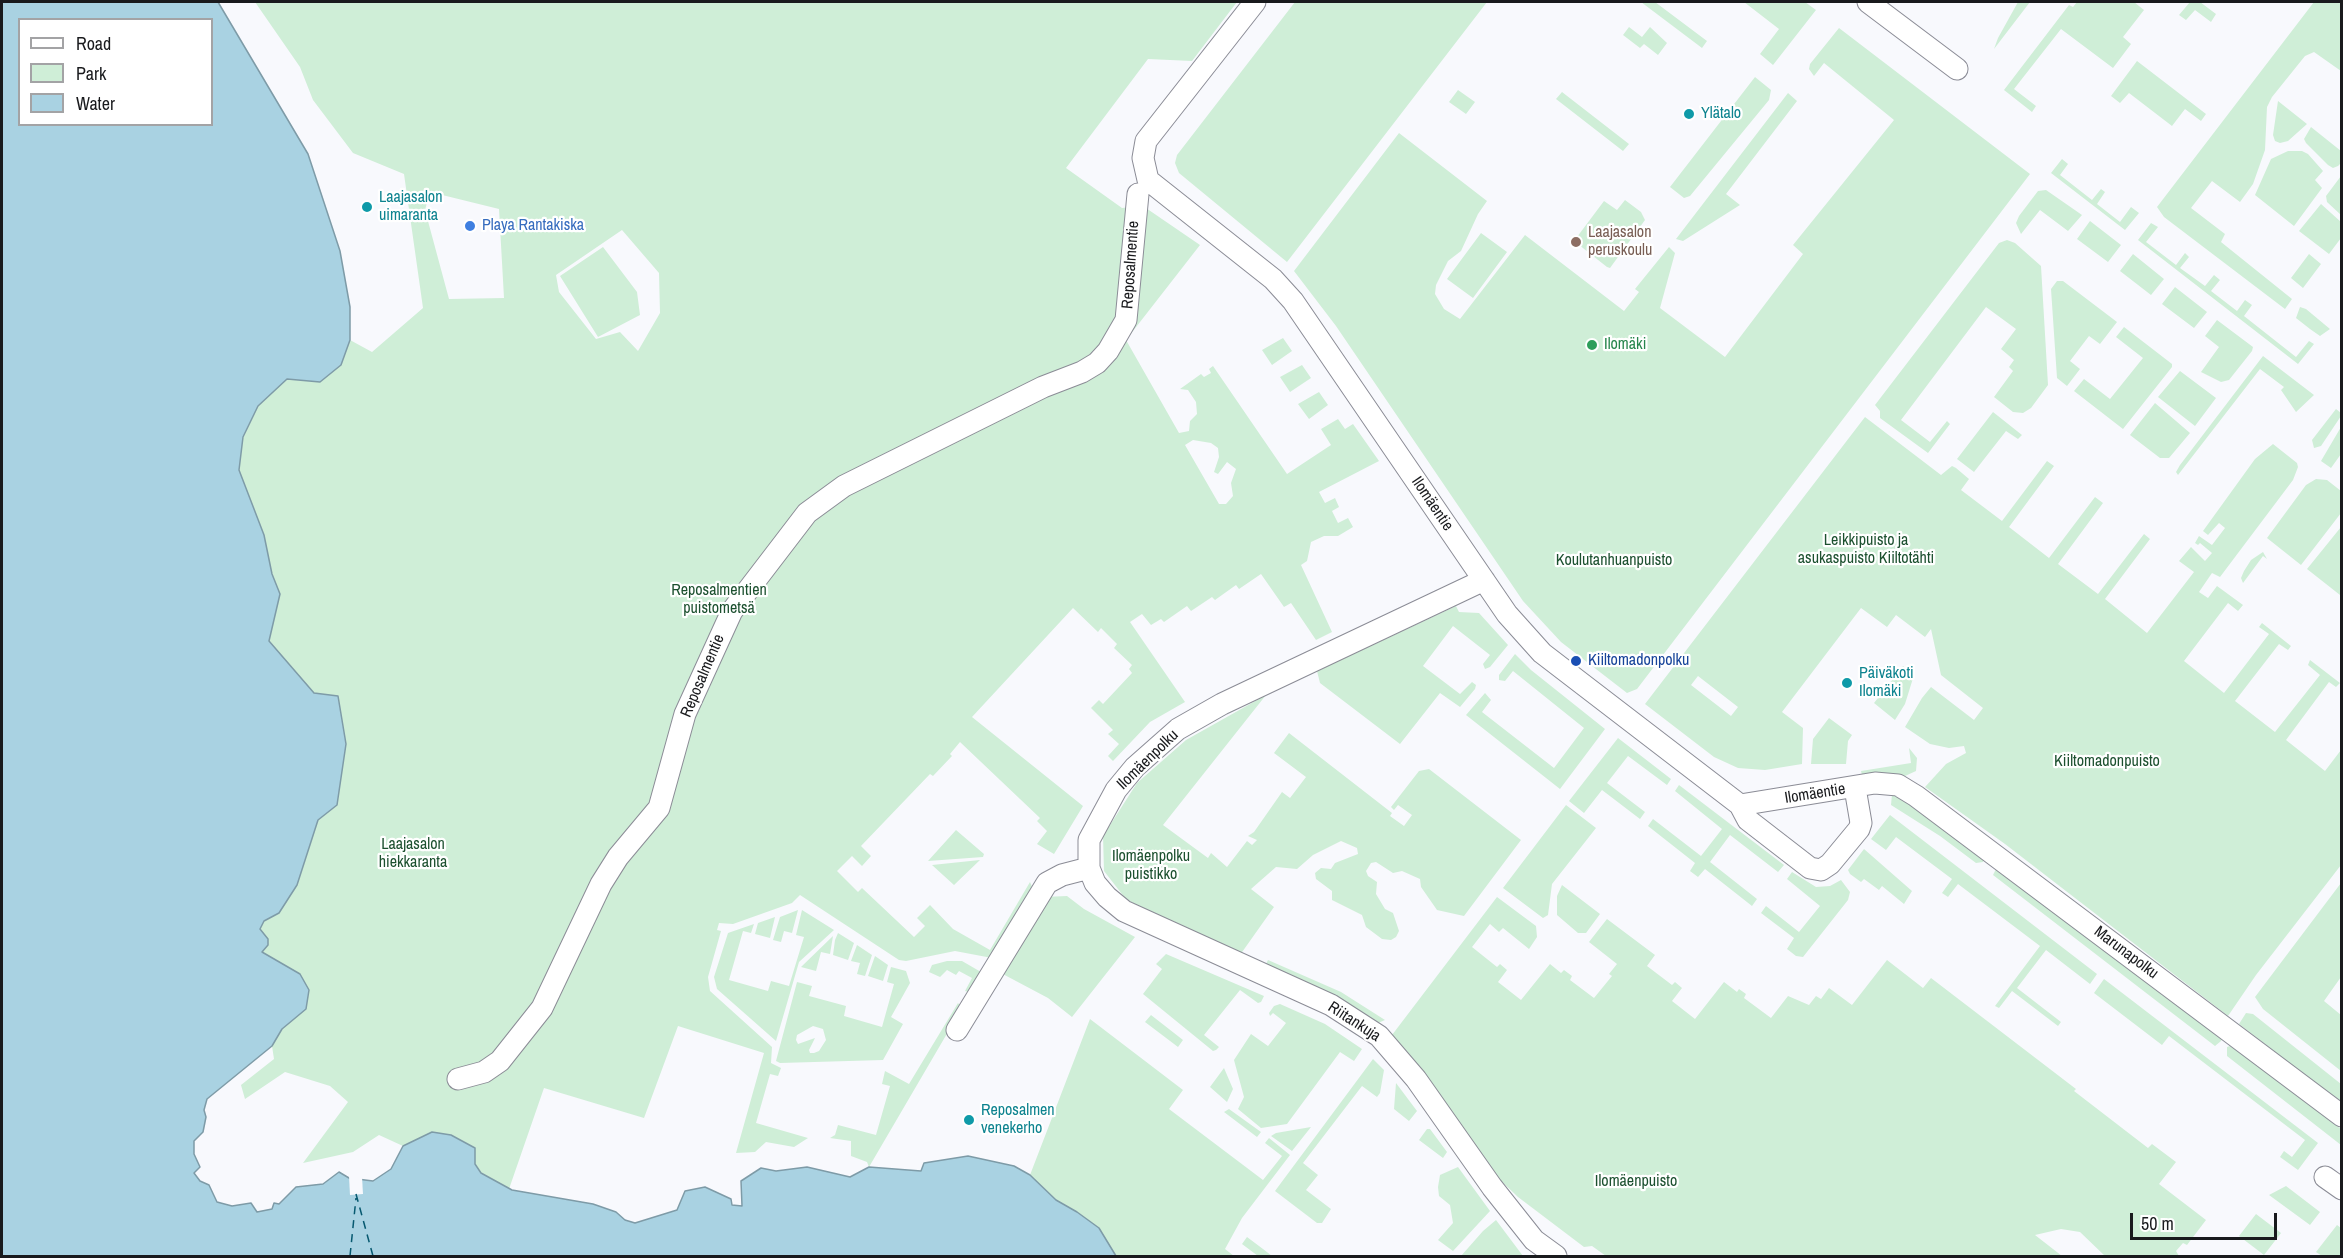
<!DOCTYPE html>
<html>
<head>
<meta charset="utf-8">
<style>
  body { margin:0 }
  #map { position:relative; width:2343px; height:1258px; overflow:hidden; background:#f8f9fd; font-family:"Archivo Narrow",sans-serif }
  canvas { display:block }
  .frame { position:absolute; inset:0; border:3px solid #191a1d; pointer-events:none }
  .legend { position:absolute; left:18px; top:18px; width:195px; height:108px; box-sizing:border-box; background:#fff; border:2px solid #a3a3a5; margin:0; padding:8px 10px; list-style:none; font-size:18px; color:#191a1d }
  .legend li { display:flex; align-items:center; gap:12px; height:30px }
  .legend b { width:30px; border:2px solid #a3a3a5 }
  .scale { position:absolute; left:2130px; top:1213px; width:147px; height:27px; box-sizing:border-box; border:3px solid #191a1d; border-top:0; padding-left:8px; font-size:18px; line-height:21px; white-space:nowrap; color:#191a1d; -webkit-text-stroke:4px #fff; paint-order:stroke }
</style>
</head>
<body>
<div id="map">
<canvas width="2343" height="1258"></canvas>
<div class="frame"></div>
<ul class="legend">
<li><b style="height:8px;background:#fff"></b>Road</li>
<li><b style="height:16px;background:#cfeed7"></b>Park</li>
<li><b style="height:16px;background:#a9d2e2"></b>Water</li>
</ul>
<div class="scale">50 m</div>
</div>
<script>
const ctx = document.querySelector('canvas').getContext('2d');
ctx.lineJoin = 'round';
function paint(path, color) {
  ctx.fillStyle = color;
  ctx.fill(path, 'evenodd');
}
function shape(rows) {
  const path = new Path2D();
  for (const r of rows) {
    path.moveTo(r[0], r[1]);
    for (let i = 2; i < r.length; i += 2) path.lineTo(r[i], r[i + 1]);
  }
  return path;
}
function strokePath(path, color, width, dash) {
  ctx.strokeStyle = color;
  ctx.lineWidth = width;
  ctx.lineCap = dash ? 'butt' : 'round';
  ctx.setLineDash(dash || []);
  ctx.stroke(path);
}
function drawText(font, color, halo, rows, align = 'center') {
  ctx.font = font + ' "Archivo Narrow",sans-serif';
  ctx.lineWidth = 4.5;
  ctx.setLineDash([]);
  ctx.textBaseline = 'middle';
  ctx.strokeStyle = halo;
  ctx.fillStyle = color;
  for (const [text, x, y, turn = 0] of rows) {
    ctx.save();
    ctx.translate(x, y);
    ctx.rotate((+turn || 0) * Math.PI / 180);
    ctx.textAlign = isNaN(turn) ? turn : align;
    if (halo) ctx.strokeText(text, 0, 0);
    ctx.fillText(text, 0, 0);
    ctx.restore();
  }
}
const green = shape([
  [255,2,1237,2,1192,61,1148,59,1066,168,1122,208,1143,206,1200,245,1126,340,1179,433,1189,431,1190,421,1197,414,1196,402,1188,390,1180,389,1201,374,1204,377,1211,373,1209,369,1213,366,1287,474,1331,445,1321,429,1338,419,1345,429,1353,424,1379,461,1319,492,1325,503,1335,498,1339,507,1332,511,1338,523,1348,518,1353,527,1338,536,1324,536,1311,542,1307,561,1301,565,1332,632,1316,640,1291,603,1284,607,1261,574,1239,589,1236,585,1215,600,1212,597,1191,611,1187,606,1164,622,1161,619,1151,625,1142,614,1130,622,1185,702,1150,722,1113,761,1108,756,1119,744,1108,734,1113,730,1091,708,1099,700,1103,704,1132,673,1129,669,1132,665,1114,648,1117,644,1101,628,1098,632,1073,608,972,717,1083,806,1054,854,1037,844,1047,831,1037,821,1040,818,960,742,950,754,952,756,933,776,930,774,861,846,871,856,862,866,852,856,837,871,858,892,862,888,914,937,925,926,917,918,930,905,953,929,990,950,1030,882,1033,889,992,958,955,951,906,961,899,960,800,895,792,903,733,924,719,923,717,930,721,931,708,977,710,991,772,1047,771,1063,781,1068,778,1076,770,1074,756,1123,808,1138,794,1147,766,1142,755,1152,736,1153,764,1053,678,1026,644,1118,544,1088,509,1189,481,1173,475,1164,432,1132,403,1146,379,1135,353,1152,303,1163,348,1102,330,1086,285,1072,245,1099,241,1085,274,1059,272,1046,282,1029,306,1008,277,960,267,957,262,951,260,929,264,921,279,913,297,885,318,820,337,805,314,693,269,641,280,594,272,574,264,535,239,470,243,438,258,406,287,379,320,382,341,365,350,340,372,352,423,308,404,174,353,153,313,100,300,67],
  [430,192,499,209,504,298,449,299,425,210],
  [622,230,659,273,660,313,638,351,620,332,596,339,559,292,556,275],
  [1193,440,1211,443,1218,448,1219,457,1214,472,1218,474,1227,462,1236,469,1231,483,1233,496,1226,504,1219,504,1185,445],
  [1295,2,1487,2,1287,262,1179,173,1175,163,1177,155],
  [1641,2,1655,2,1707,41,1702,48],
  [1744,2,1805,2,1816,10,1773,65,1760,54,1779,29],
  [2018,2,2030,2,1994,49,1998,38],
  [2077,2,2134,2,2144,10,2123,37,2131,44,2113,68,2061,29,2014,89,2036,106,2032,112,2004,90,2069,5,2073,7],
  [2190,2,2200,2,2216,14,2211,22,2195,10,2186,20,2179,15],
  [2314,2,2341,2,2341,71,2314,52,2305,56,2272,97,2267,107,2265,150,2253,184,2240,202,2212,181,2191,208,2225,234,2221,242,2292,299,2285,309,2164,217,2157,207],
  [1629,27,1642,37,1650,27,1667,43,1658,55,1644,44,1640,48,1623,35],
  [1839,28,2030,174,1637,689,1627,693,1561,642,1523,601,1336,326,1294,271,1399,133,1487,201,1478,214,1461,251,1448,261,1436,285,1435,294,1444,309,1460,319,1525,235,1624,311,1639,292,1635,289,1669,247,1675,253,1660,308,1725,357,1803,254,1793,245,1894,120,1824,63,1814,76,1809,69,1810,64],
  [2137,61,2206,114,2201,121,2185,109,2172,126,2129,93,2120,103,2111,96],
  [1755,77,1771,90,1769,100,1690,196,1684,198,1670,187],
  [1458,90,1475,102,1466,114,1449,102],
  [1562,92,1629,144,1623,151,1556,99],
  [1788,93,1797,101,1726,194,1740,205,1683,241,1676,239],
  [2278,101,2307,124,2288,141,2280,143,2275,141,2273,135],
  [2311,127,2341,151,2341,163,2338,166,2333,168,2328,165,2306,143,2304,139],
  [2288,151,2302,151,2308,154,2323,171,2315,180,2322,188,2294,226,2255,195,2271,159],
  [2062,159,2068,164,2060,175,2092,200,2101,189,2105,192,2097,204,2120,222,2131,207,2139,213,2125,230,2051,173],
  [2341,176,2341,215,2327,202,2326,196],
  [2046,190,2082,215,2068,231,2040,210,2021,234,2016,223,2019,216,2038,191],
  [1625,200,1641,212,1645,220,1610,268,1607,267,1574,241,1604,201,1617,210],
  [2321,204,2341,222,2341,238,2329,254,2299,231],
  [2090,221,2121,245,2108,262,2077,239],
  [2151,223,2158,227,2146,242,2176,265,2185,253,2189,257,2180,268,2205,286,2214,275,2220,280,2211,291,2237,311,2245,300,2252,305,2244,316,2296,357,2309,341,2314,344,2298,364,2138,240],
  [1481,233,1507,252,1473,298,1447,279],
  [2007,240,2015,243,2041,266,2048,385,2031,408,2023,413,2013,412,1994,397,2013,371,2009,367,2014,360,2001,349,2016,329,1986,307,1901,420,1930,442,1947,421,1950,424,1928,453,1880,418,1880,411,1875,405,1999,243],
  [603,247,637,292,640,315,598,337,560,276],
  [2133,254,2164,279,2151,295,2120,271],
  [2309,254,2321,264,2303,288,2291,278],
  [2057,281,2063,281,2117,322,2100,344,2089,336,2070,361,2080,369,2067,386,2057,378,2051,289],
  [2175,287,2207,312,2194,328,2162,304],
  [2300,307,2306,309,2330,329,2320,336,2310,329,2296,318],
  [2217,320,2253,347,2252,351,2229,380,2221,382,2201,372,2219,347,2205,336],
  [2124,327,2172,364,2172,367,2123,429,2074,391,2084,379,2110,399,2143,358,2116,337],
  [1283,338,1292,351,1272,365,1262,350],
  [2263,356,2314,395,2296,412,2281,390,2284,387,2260,369,2178,475,2176,472,2180,465],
  [1302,365,1311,378,1290,392,1280,377],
  [2180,371,2216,398,2195,426,2158,397],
  [1319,392,1328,405,1309,419,1298,404],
  [2155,403,2190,433,2169,458,2160,458,2130,435],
  [2336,409,2341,413,2341,416,2321,446,2314,448,2312,440],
  [1993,412,2022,435,2018,439,2006,431,1974,472,1957,459],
  [1865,417,1941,475,1952,466,1956,468,1969,479,1961,490,2002,521,2047,461,2054,466,2009,527,2049,558,2095,497,2103,503,2058,564,2098,594,2144,534,2150,539,2105,599,2147,633,2194,572,2179,561,2191,547,2205,561,2212,553,2200,543,2198,545,2195,543,2199,536,2212,545,2225,528,2219,523,2208,535,2203,531,2255,459,2273,444,2297,463,2298,467,2293,480,2220,577,2212,573,2199,592,2208,598,2217,586,2243,605,2238,611,2228,603,2184,661,2224,693,2269,634,2259,627,2262,623,2291,646,2288,650,2279,644,2235,701,2275,732,2320,675,2308,665,2310,660,2340,683,2336,687,2329,682,2286,740,2325,771,2341,750,2341,865,2256,975,2228,1016,2005,844,1925,787,1946,764,1966,753,1964,746,1949,748,1930,744,1905,727,1922,698,1931,687,1974,720,1983,708,1941,675,1931,629,1925,637,1896,615,1887,627,1861,608,1782,712,1803,728,1802,764,1765,770,1738,768,1714,757,1645,704],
  [1698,676,1738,707,1731,716,1691,685],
  [2341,427,2341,454,2331,468,2321,461],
  [2316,479,2327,480,2341,491,2341,513,2301,565,2267,538,2306,485],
  [2341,527,2342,594,2340,595,2307,569],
  [2263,552,2267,559,2263,556,2243,583,2241,578,2244,571,2251,560],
  [1456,606,1459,612,1479,613,1508,645,1490,667,1485,669,1483,664,1490,655,1453,626,1423,666,1460,694,1472,682,1476,685,1475,689,1460,707,1440,693,1400,744,1320,683,1317,671],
  [1515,654,1531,670,1605,729,1560,789,1466,715,1485,693,1491,700,1482,712,1554,768,1584,728,1513,671,1505,681,1499,680,1499,675],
  [1903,666,1914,675,1905,704,1895,720,1874,703],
  [1266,695,1163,825,1208,858,1211,853,1227,867,1247,841,1252,845,1257,840,1248,836,1254,832,1282,792,1290,798,1306,777,1274,753,1289,733,1392,813,1390,816,1404,826,1412,815,1398,805,1394,810,1391,807,1419,771,1429,769,1521,840,1464,916,1437,910,1421,887,1420,879,1402,871,1393,873,1376,862,1371,863,1366,871,1368,876,1377,882,1376,894,1385,909,1393,913,1399,931,1396,937,1391,940,1382,939,1366,927,1362,915,1332,900,1332,891,1316,879,1315,873,1321,868,1331,869,1335,863,1358,854,1357,848,1341,841,1313,855,1297,869,1276,867,1251,889,1274,907,1240,955,1151,914,1125,898,1104,871,1103,836,1137,783,1186,740],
  [1829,718,1852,735,1848,741,1846,764,1811,764,1813,739],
  [1618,738,1671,779,1667,785,1628,756,1607,783,1645,812,1640,819,1602,790,1584,813,1569,801],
  [1909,748,1917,758,1916,771,1905,776,1863,779,1861,771,1911,763],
  [1679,785,1784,865,1778,872,1730,835,1710,862,1757,899,1752,906,1705,869,1698,877,1690,871,1695,863,1648,826,1653,819,1701,856,1722,829,1675,791],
  [1892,794,1896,794,1984,859,1983,862,1976,863,1940,836,1891,805],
  [1566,805,1596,828,1552,884,1548,915,1543,918,1503,888],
  [1890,815,2097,974,2090,984,2046,950,2017,988,2061,1022,2058,1026,2012,991,1999,1008,1995,1006,2040,946,1958,884,1948,897,1942,893,1952,879,1896,837,1886,850,1871,839],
  [956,830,984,854,983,857,928,861],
  [1864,849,1912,891,1904,904,1882,886,1879,890,1864,879,1861,882,1850,874,1848,870],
  [980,860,954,885,932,865],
  [1997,867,2222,1039,2221,1041,2215,1046,1993,875],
  [1792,872,1816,887,1830,886,1841,880,1850,892,1848,900,1803,957,1796,956,1787,949,1794,938,1761,913,1766,906,1799,932,1820,906,1787,879],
  [2341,883,2341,977,2324,1001,2341,1015,2341,1071,2263,1009,2255,997],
  [1562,885,1600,914,1586,933,1578,933,1557,915,1557,896],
  [1067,896,1084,909,1135,937,1072,1017,1048,998,999,972,1044,897],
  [1497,897,1536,926,1537,937,1529,949,1503,928,1499,932,1490,924,1472,947,1497,967,1500,964,1507,970,1498,982,1521,1000,1550,964,1561,973,1564,970,1572,976,1570,980,1594,998,1612,976,1609,974,1617,964,1589,942,1607,919,1655,955,1647,966,1672,985,1675,982,1682,988,1672,1001,1695,1019,1724,982,1737,992,1739,989,1746,994,1744,998,1771,1018,1788,996,1809,1005,1816,996,1821,999,1829,988,1852,1005,1887,960,1923,988,1931,978,2076,1089,2074,1091,2148,1148,2152,1144,2176,1162,2159,1184,2206,1220,2187,1245,2183,1243,2176,1251,2179,1256,2105,1256,2080,1232,2061,1229,2035,1235,2062,1256,1606,1256,1592,1246,1584,1247,1518,1197,1497,1177,1392,1035],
  [798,910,792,933,784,931,781,942,773,940,780,917],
  [802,910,834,930,799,962,776,1041,717,989,714,977,728,933,754,924,751,933,743,931,729,980,768,991,771,981,789,986,804,937,796,935],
  [775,917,770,938,755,934,758,923],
  [838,933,854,943,848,960,833,955,835,940],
  [833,936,830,954,821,952,816,971,801,967],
  [857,945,872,955,865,976,857,974,860,963,851,961],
  [1166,954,1264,996,1261,1002,1258,1003,1240,990,1204,1035,1219,1047,1216,1050,1213,1051,1143,994,1162,969,1156,964],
  [875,956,888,965,883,981,868,976],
  [1268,960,1341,992,1385,1020,1378,1023,1265,966],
  [947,961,962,961,981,972,968,992,965,991,972,978,959,971,956,975,947,970,940,977,929,972,932,965],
  [891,967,906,971,910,983,891,1017,903,1024,883,1060,780,1063,776,1061,797,982,812,986,809,996,846,1006,844,1016,882,1027,894,984,887,982],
  [813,1026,823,1029,826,1040,819,1051,814,1053,810,1053,809,1050,815,1038,798,1044,796,1040,797,1035],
  [2104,979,2318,1143,2298,1170,2280,1157,2284,1151,2292,1157,2305,1140,2169,1036,2162,1045,2094,993],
  [958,1003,962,1008,869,1167,867,1162,851,1156,851,1141,830,1138,835,1135,838,1125,876,1135,890,1086,882,1084,885,1071,909,1084],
  [1280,1004,1325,1024,1362,1049,1354,1061,1340,1052,1287,1124,1261,1128,1238,1109,1244,1097,1234,1060,1251,1034,1268,1046,1286,1023,1273,1013,1270,1016,1269,1013,1274,1006],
  [2246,1013,2253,1014,2341,1084,2341,1103,2239,1024],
  [1151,1015,1183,1040,1178,1047,1145,1022],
  [1090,1019,1183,1090,1169,1109,1263,1180,1282,1156,1265,1143,1269,1138,1290,1155,1242,1218,1225,1249,1234,1256,1116,1256,1077,1212,1056,1200,1030,1175],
  [2233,1045,2341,1129,2341,1145,2227,1056,2227,1047],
  [1373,1059,1384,1070,1380,1093,1377,1097,1362,1086,1303,1163,1318,1175,1306,1190,1331,1209,1322,1223,1317,1223,1275,1191],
  [1224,1068,1233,1089,1227,1102,1210,1087],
  [1396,1083,1417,1111,1409,1121,1394,1109],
  [1229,1109,1261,1132,1257,1137,1224,1112],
  [1311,1127,1292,1151,1271,1136,1276,1133],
  [1427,1129,1430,1129,1447,1152,1443,1158,1419,1140],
  [1458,1167,1490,1211,1453,1251,1438,1240,1453,1223,1450,1205,1439,1196,1438,1187,1440,1175],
  [2286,1186,2320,1212,2310,1225,2269,1195],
  [2256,1214,2281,1233,2264,1255,2239,1236],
  [1496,1220,1523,1256,1461,1256,1483,1231],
  [2337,1225,2341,1228,2341,1256,2322,1256,2316,1252],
  [1247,1237,1263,1249,1272,1256,1258,1256,1242,1244]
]);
const water = shape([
  [2,2,218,2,308,154,340,251,350,307,350,340,341,365,320,382,287,379,258,406,243,437,239,470,264,535,272,574,280,594,269,641,314,693,338,696,346,744,337,805,318,820,297,885,279,913,264,921,260,929,268,939,268,945,262,952,300,974,309,990,306,1009,282,1029,272,1046,207,1099,204,1110,206,1117,203,1132,194,1141,194,1154,200,1167,194,1173,200,1181,209,1185,217,1202,232,1206,251,1203,257,1212,272,1209,274,1203,279,1204,296,1187,323,1184,339,1172,349,1178,373,1181,391,1169,403,1146,432,1132,451,1135,475,1148,475,1164,481,1173,512,1190,593,1204,616,1212,625,1220,635,1223,677,1210,685,1191,705,1187,731,1199,732,1205,742,1206,741,1181,761,1168,776,1171,807,1167,850,1177,869,1167,921,1171,924,1163,968,1156,1014,1166,1030,1175,1056,1200,1077,1212,1099,1228,1116,1256,2,1256,2,2],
  [20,20,212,20,212,124,20,124,20,20]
]);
const pier = shape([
  [349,1176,362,1177,363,1194,350,1195]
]);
const ferry = shape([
  [356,1194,373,1256],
  [350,1256,356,1198]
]);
const minor = shape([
  [1255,2,1146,141,1143,158,1148,180,1273,279,1293,301,1507,614,1542,653,1740,805,1748,820,1810,868,1821,870,1830,864,1859,829,1861,823,1855,788],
  [1868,2,1957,69],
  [1484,580,1222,704,1178,729,1135,767,1116,790,1089,840,1089,868,1095,883,1107,897,1124,911,1331,1005,1379,1036,1416,1079,1492,1187,1534,1240,1556,1256],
  [1740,805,1875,783,1898,785,1916,796,2342,1116],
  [957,1030,1047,883,1062,875,1089,868],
  [458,1079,484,1072,500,1061,542,1008,601,884,618,857,659,808,685,714,732,611,807,513,844,486,1043,387,1082,372,1097,363,1108,351,1126,320,1138,194],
  [2325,1177,2342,1189]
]);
const markers = [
  [1689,114,6,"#0f9aa8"],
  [367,207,6,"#0f9aa8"],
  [470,226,6,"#3f7fe0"],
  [1576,242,6,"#8d6e63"],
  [1592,345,6,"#2e9e5b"],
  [1576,661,6,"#1a4fb4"],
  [1847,683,6,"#0f9aa8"],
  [969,1120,6,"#0f9aa8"]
];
const cultureNames = [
  ["Ylätalo",1701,114],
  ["Laajasalon",379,198],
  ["uimaranta",379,216],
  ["Päiväkoti",1859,674],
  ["Ilomäki",1859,692],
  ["Reposalmen",981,1111],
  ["venekerho",981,1129]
];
const shopNames = [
  ["Playa Rantakiska",482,226]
];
const educationNames = [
  ["Laajasalon",1588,233],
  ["peruskoulu",1588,251]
];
const streetNames = [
  ["Reposalmentie",1131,265,-86],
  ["Ilomäentie",1432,504,56],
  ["Reposalmentie",703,676,-67],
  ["Ilomäenpolku",1148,760,-44],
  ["Ilomäentie",1815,794,-9],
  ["Marunapolku",2126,953,37],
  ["Riitankuja",1354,1022,33]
];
const leisureNames = [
  ["Ilomäki",1604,345]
];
const parkNames = [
  ["Leikkipuisto ja",1866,541],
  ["asukaspuisto Kiiltotähti",1866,559],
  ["Koulutanhuanpuisto",1614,561],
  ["Reposalmentien",719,591],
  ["puistometsä",719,609],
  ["Kiiltomadonpuisto",2107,762],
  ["Laajasalon",413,845],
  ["hiekkaranta",413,863],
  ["Ilomäenpolku",1151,857],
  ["puistikko",1151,875],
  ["Ilomäenpuisto",1636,1182]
];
const transitNames = [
  ["Kiiltomadonpolku",1588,661]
];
paint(green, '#cfeed7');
paint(water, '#a9d2e2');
strokePath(water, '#7e9ba7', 1.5);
paint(pier, '#f8f9fd');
strokePath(ferry, '#075970', 1.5, [8, 6]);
strokePath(minor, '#8b8c96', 23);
strokePath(minor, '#fff', 21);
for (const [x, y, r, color] of markers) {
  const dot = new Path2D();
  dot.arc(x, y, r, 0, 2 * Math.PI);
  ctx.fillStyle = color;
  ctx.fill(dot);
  strokePath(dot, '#fff', 2);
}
drawText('16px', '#0d838f', '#fff', cultureNames, 'left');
drawText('16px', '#366cbe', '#fff', shopNames, 'left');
drawText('16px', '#785e54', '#fff', educationNames, 'left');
drawText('16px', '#191a1d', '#fff', streetNames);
drawText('16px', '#27864d', '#fff', leisureNames, 'left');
drawText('16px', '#1c502f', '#fff', parkNames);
drawText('16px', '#164399', '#fff', transitNames, 'left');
</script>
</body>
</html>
